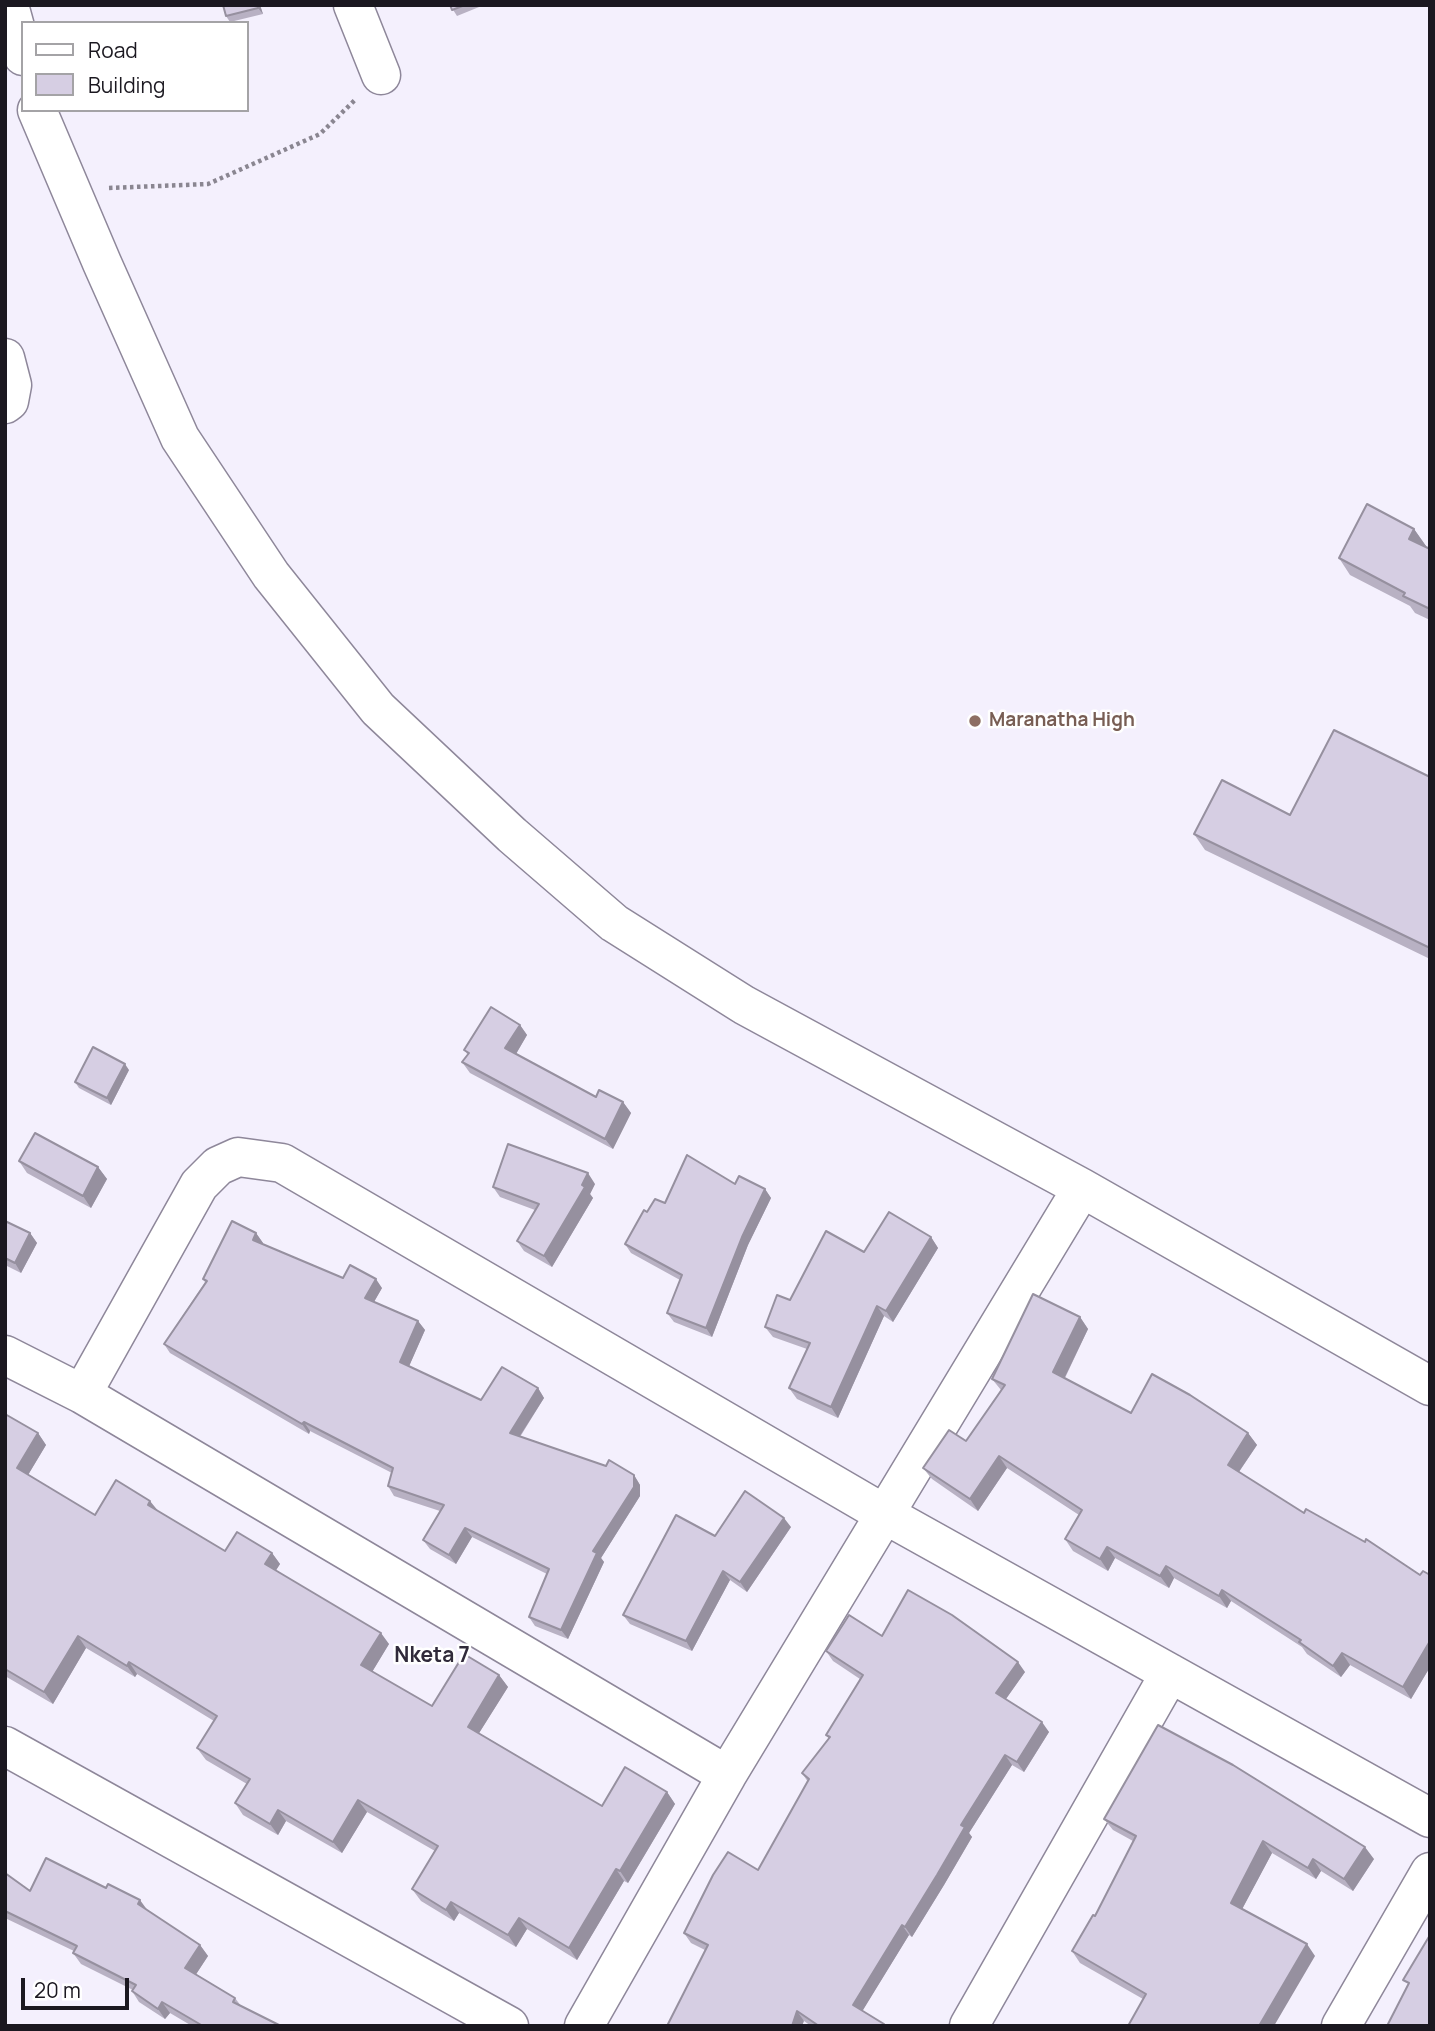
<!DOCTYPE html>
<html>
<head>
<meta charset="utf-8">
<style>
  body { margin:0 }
  #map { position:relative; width:1435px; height:2031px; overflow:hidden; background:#f4f0fd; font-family:Manrope,sans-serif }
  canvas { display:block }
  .frame { position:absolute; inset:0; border:7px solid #1b1820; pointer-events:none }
  .legend { position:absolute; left:21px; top:21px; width:228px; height:91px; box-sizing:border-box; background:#fff; border:2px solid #a4a3a6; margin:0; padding:9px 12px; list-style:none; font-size:21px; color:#1b1820 }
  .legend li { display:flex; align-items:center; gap:14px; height:35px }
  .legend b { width:35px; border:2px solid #a4a3a6 }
  .scale { position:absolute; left:21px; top:1978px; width:108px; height:32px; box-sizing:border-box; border:4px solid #1b1820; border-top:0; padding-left:9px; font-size:21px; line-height:24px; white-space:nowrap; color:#1b1820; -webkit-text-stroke:5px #fff; paint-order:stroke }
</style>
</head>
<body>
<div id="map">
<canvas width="1435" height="2031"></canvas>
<div class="frame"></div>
<ul class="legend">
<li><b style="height:9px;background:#fff"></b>Road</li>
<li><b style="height:19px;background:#d6cee3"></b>Building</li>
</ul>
<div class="scale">20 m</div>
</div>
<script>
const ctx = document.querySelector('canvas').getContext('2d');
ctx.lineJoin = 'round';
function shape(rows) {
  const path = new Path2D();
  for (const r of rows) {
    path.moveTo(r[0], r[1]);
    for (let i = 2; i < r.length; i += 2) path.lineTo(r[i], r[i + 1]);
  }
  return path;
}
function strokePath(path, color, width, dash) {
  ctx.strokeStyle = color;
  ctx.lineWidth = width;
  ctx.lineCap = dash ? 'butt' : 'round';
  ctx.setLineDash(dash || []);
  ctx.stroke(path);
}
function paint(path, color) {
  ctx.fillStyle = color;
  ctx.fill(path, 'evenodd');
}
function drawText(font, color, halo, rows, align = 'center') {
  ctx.font = font + ' Manrope,sans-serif';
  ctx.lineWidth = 5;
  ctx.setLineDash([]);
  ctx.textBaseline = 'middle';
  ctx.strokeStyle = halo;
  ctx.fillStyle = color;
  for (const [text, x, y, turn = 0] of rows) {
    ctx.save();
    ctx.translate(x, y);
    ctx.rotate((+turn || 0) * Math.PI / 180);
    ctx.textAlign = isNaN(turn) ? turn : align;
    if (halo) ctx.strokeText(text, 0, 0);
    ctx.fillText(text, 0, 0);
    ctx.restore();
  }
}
const path = shape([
  [109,188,208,184,320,134,356,99]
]);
const minor = shape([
  [9,5,23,56],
  [353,5,381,75],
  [37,110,102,263,180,438,271,575,378,709,512,835,614,923,744,1005,1082,1188,1430,1386],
  [5,358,12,385,9,401,5,404],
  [5,1355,82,1394,727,1775],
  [82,1394,199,1185,218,1166,238,1157,282,1163,886,1515,1430,1818],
  [5,1746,509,2026],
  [584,2026,727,1775,1082,1188],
  [969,2026,1170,1673],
  [1341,2026,1430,1872]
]);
const wall = shape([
  [260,5,263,14,230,22,226,16],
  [450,5,484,5,457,16],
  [1414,529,1426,546,1426,547,1430,549,1430,620,1415,613,1410,606,1350,575,1339,558],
  [1430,777,1430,959,1205,850,1194,834,1290,815],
  [520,1025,527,1035,516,1054,596,1097,623,1102,631,1113,613,1149,470,1073,462,1062,468,1055,464,1050],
  [129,1070,111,1105,79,1088,75,1082],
  [19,1161,98,1167,107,1179,91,1208,27,1173],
  [595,1184,590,1194,593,1198,552,1267,524,1251,517,1241,535,1210,500,1197,493,1187],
  [735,1184,765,1189,771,1198,748,1245,712,1337,674,1322,667,1313,680,1280,631,1253,625,1244,647,1212,665,1203],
  [5,1221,30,1233,37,1243,21,1273,5,1265],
  [256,1233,263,1243,262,1244,343,1278,382,1288,374,1302,418,1321,425,1330,409,1366,481,1400,538,1388,544,1398,520,1437,634,1475,640,1485,640,1496,601,1558,604,1562,568,1639,535,1626,529,1617,547,1574,472,1537,456,1564,430,1549,423,1540,440,1511,394,1496,388,1486,392,1473,310,1431,309,1434,170,1353,164,1344,205,1282,203,1279],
  [931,1237,938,1248,893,1322,884,1316,838,1418,797,1399,789,1388,807,1349,773,1337,765,1327,790,1300,864,1252],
  [1080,1317,1088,1329,1065,1378,1131,1413,1248,1433,1257,1445,1239,1472,1304,1513,1420,1575,1430,1575,1430,1667,1411,1699,1350,1665,1341,1677,1307,1654,1302,1647,1231,1601,1227,1608,1174,1578,1169,1588,1115,1558,1108,1571,1073,1551,1065,1539,1079,1515,1007,1468,978,1511,932,1479,923,1468,966,1441,1001,1390,992,1379],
  [5,1414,38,1433,46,1445,28,1475,95,1515,158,1511,225,1551,272,1553,280,1564,276,1570,389,1644,372,1672,432,1706,499,1675,508,1687,479,1733,602,1806,667,1792,675,1804,628,1883,624,1881,577,1960,527,1929,516,1947,459,1913,454,1921,421,1901,412,1889,435,1851,367,1812,342,1853,286,1821,278,1835,243,1815,235,1803,247,1784,206,1760,197,1748,214,1721,137,1674,135,1677,86,1648,53,1704,5,1676],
  [791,1527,747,1592,730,1580,692,1651,630,1624,623,1615,715,1536],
  [882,1636,1025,1672,1006,1699,1049,1732,1024,1772,1012,1765,969,1833,972,1837,944,1885,912,1937,909,1935,862,2011,885,2026,811,2026,705,1950,691,1943,684,1933,758,1870,808,1782,802,1773,829,1739,826,1735,860,1679,833,1661,826,1651],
  [1104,1819,1374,1859,1353,1891,1321,1871,1316,1879,1272,1853,1242,1909,1315,1956,1143,1999,1080,1963,1072,1951,1095,1916,1133,1841,1113,1830],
  [5,1873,30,1891,148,1911,200,1945,208,1956,196,1974,235,1998,241,2006,281,2026,192,2026,170,2013,165,2019,139,2002,132,1991,133,1990,81,1964,73,1953,74,1951,5,1918]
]);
const shadedWall = shape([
  [258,5,260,5,263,14,258,8],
  [1414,529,1426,546,1421,556,1409,539],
  [520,1025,527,1035,513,1059,505,1048],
  [125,1064,129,1070,111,1105,107,1098],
  [623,1102,631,1113,613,1149,605,1139],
  [98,1167,107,1179,91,1208,83,1196],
  [588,1173,595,1184,590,1194,593,1198,552,1267,544,1256],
  [765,1189,771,1198,748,1245,712,1337,706,1328,742,1237],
  [30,1233,37,1243,21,1273,15,1263],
  [256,1233,263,1243,259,1249,253,1240],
  [931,1237,938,1248,893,1322,886,1311],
  [376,1279,382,1288,371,1307,365,1298],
  [877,1306,884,1316,838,1418,831,1407],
  [1080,1317,1088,1329,1062,1383,1053,1372],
  [418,1321,425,1330,407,1371,400,1362],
  [538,1388,544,1398,516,1442,510,1433],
  [304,1422,310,1431,309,1434,302,1424],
  [38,1433,46,1445,25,1480,17,1468],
  [1248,1433,1257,1445,1236,1476,1228,1465],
  [999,1456,1007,1468,978,1511,970,1499],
  [634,1475,640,1485,640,1496,601,1558,604,1562,568,1639,561,1630,593,1551],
  [150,1501,159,1512,148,1505],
  [784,1518,791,1527,747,1592,740,1582],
  [465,1528,472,1537,456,1564,449,1555],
  [1107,1547,1115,1558,1108,1571,1100,1559],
  [272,1553,280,1564,273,1575,265,1564],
  [1166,1566,1174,1578,1169,1588,1160,1576],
  [723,1571,730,1580,692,1651,686,1641],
  [1222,1590,1231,1601,1227,1608,1219,1596],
  [381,1633,389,1644,369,1677,361,1665],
  [78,1636,86,1648,53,1704,44,1692],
  [1430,1641,1430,1667,1411,1699,1403,1687],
  [1342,1653,1350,1665,1341,1677,1333,1666],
  [129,1662,137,1674,135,1677,127,1666],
  [1018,1662,1025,1672,1003,1703,996,1693],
  [499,1675,508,1687,476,1738,468,1727],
  [1042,1722,1049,1732,1024,1772,1017,1762],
  [1005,1755,1012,1765,969,1833,972,1837,944,1885,912,1937,905,1927,961,1825],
  [667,1792,675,1804,628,1883,620,1871],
  [358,1800,367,1812,342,1853,333,1842],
  [278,1810,286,1821,278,1835,270,1824],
  [1263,1841,1272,1853,1239,1915,1231,1903],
  [1365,1847,1374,1859,1353,1891,1344,1879],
  [1313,1859,1321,1871,1316,1879,1308,1868],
  [616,1869,624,1881,577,1960,569,1948],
  [140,1900,148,1911,138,1904],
  [451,1902,459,1913,454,1921,446,1910],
  [519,1918,527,1929,516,1947,508,1935],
  [902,1925,909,1935,860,2015,853,2005],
  [1307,1944,1315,1956,1274,2026,1259,2026],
  [200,1945,208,1956,193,1979,185,1968],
  [162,2002,170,2013,165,2019,158,2009],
  [797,2011,804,2021,802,2026,792,2026]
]);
const building = shape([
  [223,5,258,5,258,8,226,16,223,5],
  [450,5,465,5,452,10,450,5],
  [1367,504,1414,529,1409,539,1430,549,1430,609,1403,596,1405,593,1339,558,1367,504],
  [1334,730,1430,777,1430,948,1194,834,1222,780,1290,815,1334,730],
  [491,1007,520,1025,505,1048,596,1097,599,1090,623,1102,605,1139,462,1062,469,1053,464,1050,491,1007],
  [93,1047,125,1064,107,1098,75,1082,93,1047],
  [35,1133,98,1167,83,1196,19,1161,35,1133],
  [508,1144,588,1173,582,1185,585,1187,544,1256,517,1241,539,1204,493,1187,508,1144],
  [687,1155,735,1184,739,1176,765,1189,742,1237,706,1328,667,1313,682,1275,625,1244,644,1210,647,1212,655,1199,665,1203,687,1155],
  [889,1212,931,1237,886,1311,877,1306,831,1407,789,1388,810,1343,765,1327,777,1295,790,1300,826,1231,864,1252,889,1212],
  [5,1221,30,1233,15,1263,5,1258,5,1221],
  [232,1221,256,1233,253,1240,343,1278,350,1265,376,1279,365,1298,418,1321,400,1362,481,1400,502,1367,538,1388,510,1433,606,1466,609,1460,634,1475,634,1487,593,1551,597,1553,561,1630,529,1617,549,1569,465,1528,449,1555,423,1540,444,1505,388,1486,393,1468,304,1422,302,1424,164,1344,207,1281,203,1279,232,1221],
  [1033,1294,1080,1317,1053,1372,1131,1413,1152,1374,1190,1395,1248,1433,1228,1465,1304,1513,1306,1509,1365,1542,1366,1539,1420,1575,1423,1571,1430,1575,1430,1641,1403,1687,1342,1653,1333,1666,1299,1642,1301,1640,1222,1590,1219,1596,1166,1566,1160,1576,1107,1547,1100,1559,1065,1539,1082,1510,999,1456,970,1499,923,1468,949,1430,966,1441,1005,1385,992,1379,1033,1294],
  [5,1414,38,1433,17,1468,95,1515,116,1480,150,1501,148,1505,225,1551,237,1532,272,1553,265,1564,381,1633,361,1665,432,1706,464,1654,499,1675,468,1727,602,1806,625,1767,667,1792,620,1871,616,1869,569,1948,519,1918,508,1935,451,1902,446,1910,412,1889,438,1846,358,1800,333,1842,278,1810,270,1824,235,1803,250,1779,197,1748,217,1716,129,1662,127,1666,78,1636,44,1692,5,1669,5,1414],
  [745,1491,784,1518,740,1582,723,1571,686,1641,623,1615,676,1515,715,1536,745,1491],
  [908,1590,952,1615,1018,1662,996,1693,1042,1722,1017,1762,1005,1755,961,1825,965,1827,937,1875,905,1927,902,1925,853,2005,884,2024,883,2026,819,2026,797,2011,792,2026,667,2026,708,1945,684,1933,713,1875,728,1852,758,1870,809,1779,802,1773,830,1737,826,1735,863,1675,826,1651,849,1615,882,1636,908,1590],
  [1158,1725,1233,1765,1365,1847,1344,1879,1313,1859,1308,1868,1263,1841,1231,1903,1307,1944,1259,2026,1128,2026,1146,1994,1072,1951,1093,1915,1095,1916,1136,1836,1104,1819,1158,1725],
  [46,1858,106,1888,108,1884,140,1900,138,1904,200,1945,185,1968,235,1998,233,2002,281,2026,203,2026,162,2002,158,2009,132,1991,136,1985,73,1953,77,1946,5,1911,5,1873,30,1891,46,1858],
  [1430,1935,1430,2026,1387,2026,1409,1983,1403,1980,1430,1935]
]);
const markers = [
  [975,721,7,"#8d6e63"]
];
const educationNames = [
  ["Maranatha High",989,721]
];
const neighbourhoodNames = [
  ["Nketa 7",432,1656]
];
strokePath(minor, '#8e879a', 41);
strokePath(path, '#8a8691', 4.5, [3.5, 3.5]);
strokePath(minor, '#fff', 38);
paint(wall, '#b8b1c3');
paint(shadedWall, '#96909f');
paint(building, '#d6cee3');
strokePath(building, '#96909f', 2);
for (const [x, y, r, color] of markers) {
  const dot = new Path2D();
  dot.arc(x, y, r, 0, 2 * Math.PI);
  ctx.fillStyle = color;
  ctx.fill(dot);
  strokePath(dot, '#fff', 2.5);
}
drawText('bold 19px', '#785e54', '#fff', educationNames, 'left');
drawText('bold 21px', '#302a3a', '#fff', neighbourhoodNames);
</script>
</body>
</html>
